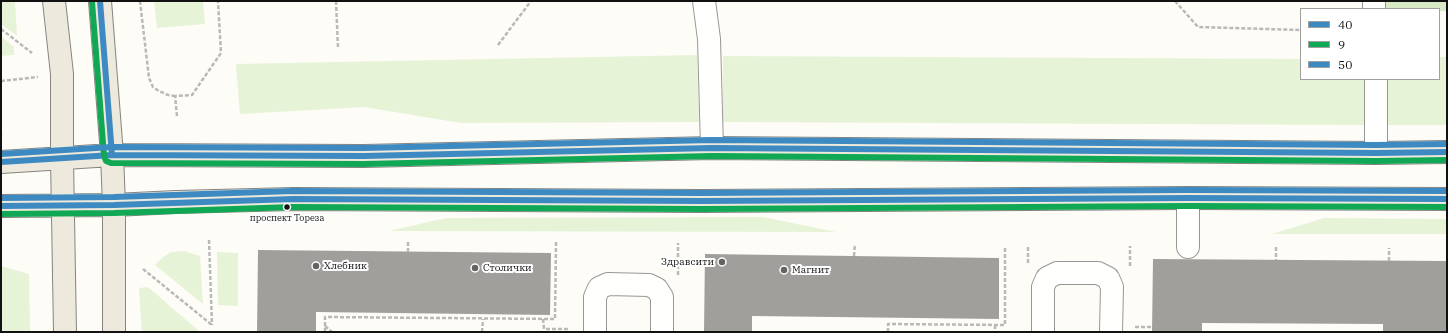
<!DOCTYPE html>
<html>
<head>
<meta charset="utf-8">
<style>
  body { margin:0 }
  #map { position:relative; width:1448px; height:333px; overflow:hidden; background:#fdfcf7; font-family:"IBM Plex Serif",serif }
  canvas { display:block }
  .frame { position:absolute; inset:0; border:2px solid #111; pointer-events:none }
  .legend { position:absolute; left:1300px; top:8px; width:140px; height:72px; box-sizing:border-box; background:#fff; border:1px solid #a0a0a0; margin:0; padding:5px 7px; list-style:none; font-size:12px; color:#111 }
  .legend li { display:flex; align-items:center; gap:8px; height:20px }
  .legend b { width:20px; border:1px solid #a0a0a0 }
</style>
</head>
<body>
<div id="map">
<canvas width="1448" height="333"></canvas>
<div class="frame"></div>
<ul class="legend">
<li><b style="height:5px;background:#3d8ac2"></b>40</li>
<li><b style="height:5px;background:#10a855"></b>9</li>
<li><b style="height:5px;background:#3d8ac2"></b>50</li>
</ul>
</div>
<script>
const ctx = document.querySelector('canvas').getContext('2d');
ctx.lineJoin = 'round';
function paint(path, color) {
  ctx.fillStyle = color;
  ctx.fill(path, 'evenodd');
}
function shape(rows) {
  const path = new Path2D();
  for (const r of rows) {
    path.moveTo(r[0], r[1]);
    for (let i = 2; i < r.length; i += 2) path.lineTo(r[i], r[i + 1]);
  }
  return path;
}
function strokePath(path, color, width, dash) {
  ctx.strokeStyle = color;
  ctx.lineWidth = width;
  ctx.lineCap = dash ? 'butt' : 'round';
  ctx.setLineDash(dash || []);
  ctx.stroke(path);
}
function drawText(font, color, halo, rows, align = 'center') {
  ctx.font = font + ' "IBM Plex Serif",serif';
  ctx.lineWidth = 4;
  ctx.setLineDash([]);
  ctx.textBaseline = 'middle';
  ctx.strokeStyle = halo;
  ctx.fillStyle = color;
  for (const [text, x, y, turn = 0] of rows) {
    ctx.save();
    ctx.translate(x, y);
    ctx.rotate((+turn || 0) * Math.PI / 180);
    ctx.textAlign = isNaN(turn) ? turn : align;
    if (halo) ctx.strokeText(text, 0, 0);
    ctx.fillText(text, 0, 0);
    ctx.restore();
  }
}
const green = shape([
  [1,1,15,1,17,36,1,24],
  [154,1,203,1,205,24,157,28],
  [1,36,14,47,14,55,1,56],
  [697,55,699,122,461,123,364,107,240,114,236,64],
  [723,56,1301,59,1301,79,1367,79,1369,125,723,122],
  [1439,57,1447,57,1447,125,1386,125,1386,79,1439,79],
  [763,217,836,232,389,231,446,218],
  [1324,218,1447,219,1447,234,1272,234],
  [184,251,200,256,203,304,155,265,162,258,171,252],
  [217,252,238,253,238,306,218,305],
  [1,266,29,274,30,332,1,332],
  [148,287,200,332,142,332,139,288]
]);
const forest = shape([
  [1383,1,1447,1,1447,11,1439,11,1439,9,1383,9]
]);
const building = shape([
  [258,250,551,253,550,315,316,312,316,332,257,332],
  [705,254,999,258,999,319,752,316,752,332,704,332],
  [1153,259,1447,261,1447,332,1383,332,1383,324,1202,323,1202,332,1152,332]
]);
const path = shape([
  [140,1,149,78,153,87,159,91,168,95,175,96],
  [336,1,338,48],
  [1175,1,1198,27,1301,30],
  [1,29,32,53],
  [498,45,531,1],
  [1,81,38,77],
  [177,116,175,96,192,95,221,53,218,1],
  [1,133,1,135],
  [209,240,212,325],
  [1276,247,1276,260],
  [408,252,408,241],
  [854,256,855,244],
  [1389,261,1389,248],
  [1028,263,1028,246],
  [1130,266,1130,246],
  [143,269,212,325],
  [678,275,678,243],
  [543,319,544,329,570,329],
  [995,325,995,332],
  [325,326,332,332],
  [1135,327,1152,327],
  [325,332,325,317,555,319,556,242],
  [482,332,483,319],
  [888,332,888,324,1005,325,1005,246]
]);
const minor = shape([
  [704,1,709,39,712,148],
  [1374,9,1374,1],
  [1376,79,1376,153],
  [1188,247,1188,198],
  [595,332,595,297,599,288,608,284,649,285,657,289,662,297,662,332],
  [1043,332,1043,287,1047,278,1057,273,1098,273,1108,278,1112,287,1111,332]
]);
const major = shape([
  [54,1,62,74,62,158,65,332],
  [100,1,112,155,114,205,114,332],
  [1,162,112,155,364,156,712,148,1376,153,1447,152],
  [1,206,114,205,176,202,293,199,702,201,1188,198,1447,199]
]);
const bus1 = shape([
  [100,1,112,155],
  [1,162,112,155,364,156,712,148,1376,153,1447,152],
  [1,206,114,205,293,199,702,201,1188,198,1447,199]
]);
const bus2 = shape([
  [92,2,104,156,106,161,111,163,364,164,712,156,1376,161,1447,160],
  [1,214,114,213,293,207,702,209,1188,206,1447,207]
]);
const bus3 = shape([
  [1,154,112,147,364,148,712,140,1376,145,1447,144],
  [1,198,114,197,293,191,702,193,1188,190,1447,191]
]);
const markers = [
  [287,207,3.5,"#111"],
  [722,262,4,"#646362"],
  [316,266,4,"#646362"],
  [475,268,4,"#646362"],
  [784,270,4,"#646362"]
];
const busNames = [
  ["проспект Тореза",287,218]
];
const poiNames = [
  ["Здравсити",714,262,"right"],
  ["Хлебник",324,266],
  ["Столички",483,268],
  ["Магнит",792,270]
];
paint(green, '#e7f3d7');
paint(forest, '#d8eac5');
paint(building, '#a19f9c');
strokePath(minor, '#979795', 24);
strokePath(major, '#858482', 24);
strokePath(path, '#b9b9b8', 2.5, [4, 2]);
strokePath(minor, '#fffffe', 22);
strokePath(major, '#ede9dc', 22);
strokePath(bus1, '#3d8ac2', 6);
strokePath(bus2, '#10a855', 6);
strokePath(bus3, '#3d8ac2', 6);
for (const [x, y, r, color] of markers) {
  const dot = new Path2D();
  dot.arc(x, y, r, 0, 2 * Math.PI);
  ctx.fillStyle = color;
  ctx.fill(dot);
  strokePath(dot, '#fff', 1.5);
}
drawText('9px', '#111', '#fff', busNames);
drawText('10px', '#111', '#fff', poiNames, 'left');
</script>
</body>
</html>
